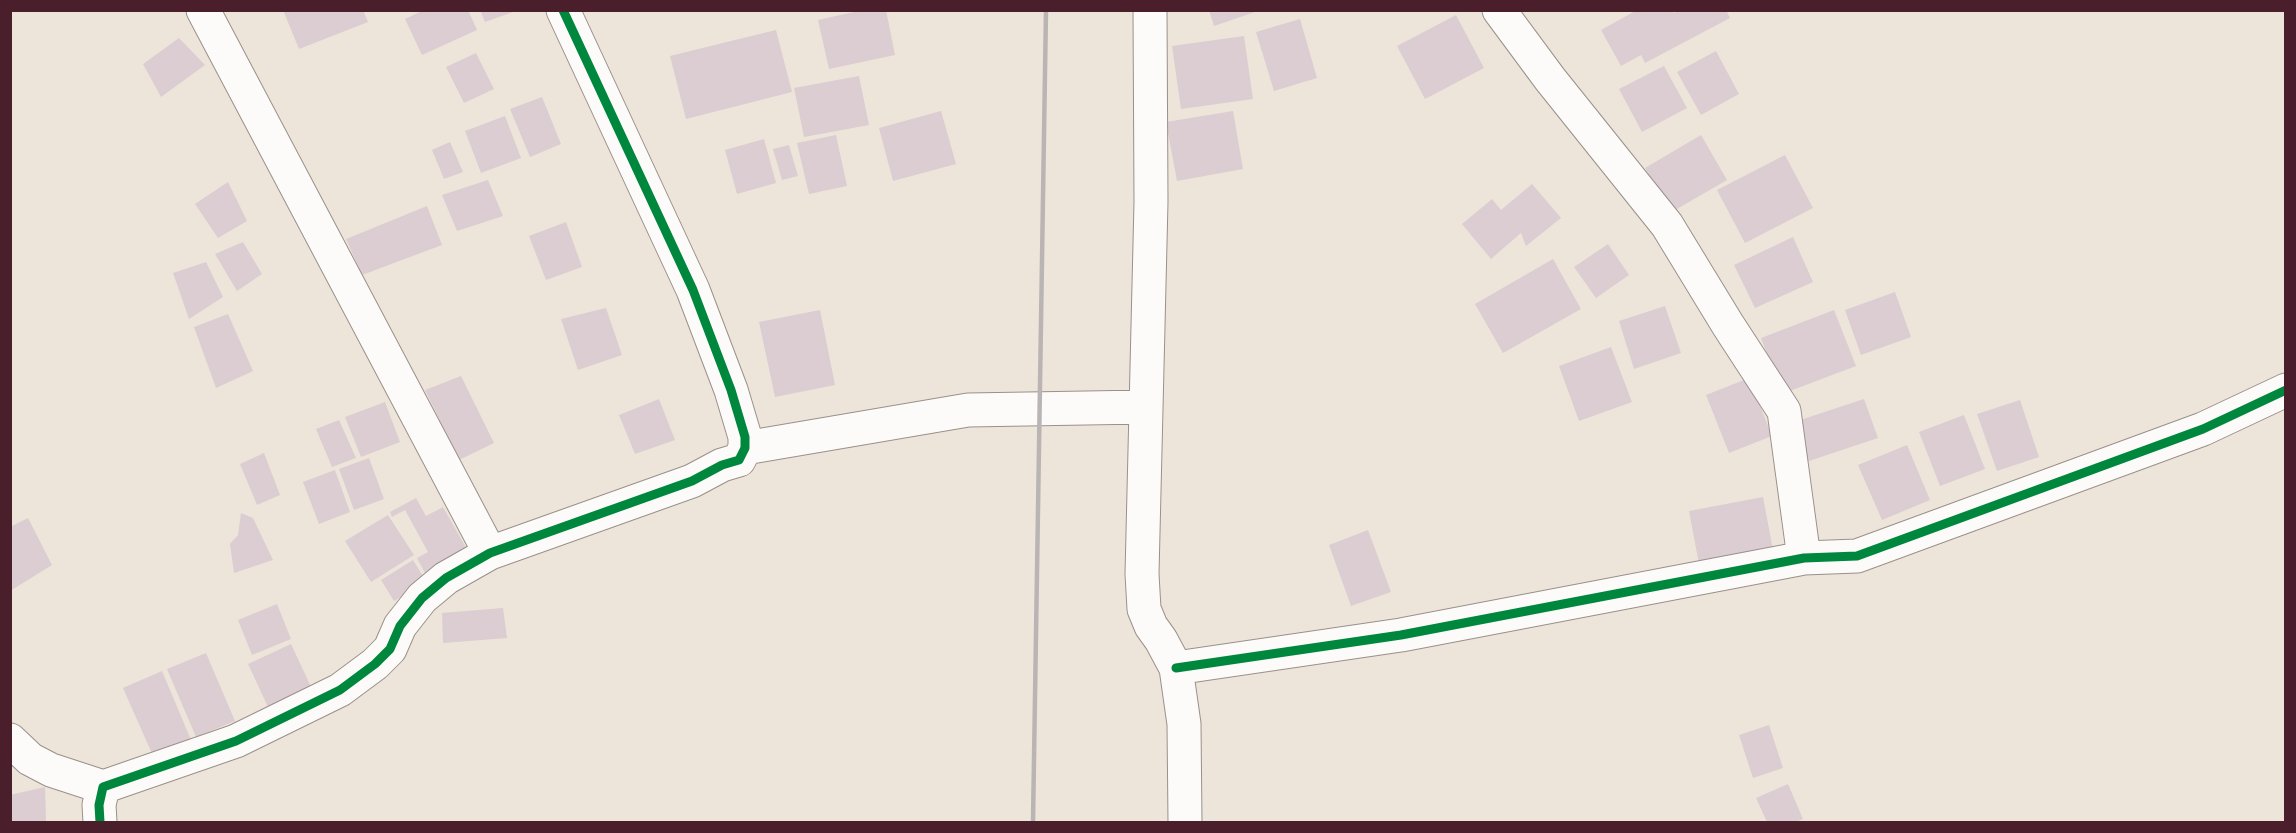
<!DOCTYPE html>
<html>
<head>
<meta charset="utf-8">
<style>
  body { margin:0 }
  #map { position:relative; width:2296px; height:833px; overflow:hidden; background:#ede5d9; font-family:"Indie Flower",sans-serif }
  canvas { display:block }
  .frame { position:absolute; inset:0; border:12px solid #4a1f2b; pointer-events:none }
</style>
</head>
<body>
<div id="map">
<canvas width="2296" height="833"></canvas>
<div class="frame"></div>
</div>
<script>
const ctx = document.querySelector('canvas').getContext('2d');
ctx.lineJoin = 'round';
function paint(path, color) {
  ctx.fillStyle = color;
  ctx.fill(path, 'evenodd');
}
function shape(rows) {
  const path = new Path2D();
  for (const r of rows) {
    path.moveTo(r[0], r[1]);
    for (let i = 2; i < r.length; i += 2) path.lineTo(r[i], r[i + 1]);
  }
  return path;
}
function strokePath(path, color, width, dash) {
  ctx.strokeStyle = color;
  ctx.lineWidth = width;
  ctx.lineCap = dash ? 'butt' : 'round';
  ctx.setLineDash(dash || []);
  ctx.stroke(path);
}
const building = shape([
  [283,10,363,10,368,22,299,49],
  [424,10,468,10,477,30,422,55,405,19],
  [480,10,516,10,516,11,485,22],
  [863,10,886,10,895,55,829,69,818,20],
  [1209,10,1258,10,1258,11,1214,26],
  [1637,10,1672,10,1674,13,1679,10,1726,10,1730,18,1645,63,1641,55,1621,66,1601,30],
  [1456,15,1484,68,1425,99,1397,46],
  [1300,19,1317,78,1274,91,1256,32],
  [776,30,792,92,686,119,670,56],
  [1244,36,1253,99,1181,109,1172,46],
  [179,38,205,65,161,97,143,64],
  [1716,51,1739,94,1701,115,1677,72],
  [476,53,494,89,464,103,446,67],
  [1664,66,1687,108,1642,132,1619,89],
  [859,76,869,125,804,137,794,88],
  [542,97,561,144,530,157,510,109],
  [941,111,956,164,893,181,879,128],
  [1233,111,1243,169,1177,181,1166,122],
  [505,116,521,158,481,173,465,131],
  [836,135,847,186,809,194,797,143],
  [1701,135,1727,180,1670,213,1645,168],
  [764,139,776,183,737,194,725,150],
  [450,142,463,172,444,179,432,150],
  [789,145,798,176,782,180,773,149],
  [1785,155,1813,208,1745,243,1717,190],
  [488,180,503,216,457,231,442,195],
  [228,182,247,221,218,238,195,204],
  [1532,184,1561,218,1526,246,1521,233,1491,259,1462,224,1492,199,1501,210],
  [427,206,442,245,362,275,346,239],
  [566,222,582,267,546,280,529,236],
  [1793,237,1813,282,1755,308,1734,265],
  [243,242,262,274,237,291,215,254],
  [1608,244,1629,275,1596,298,1574,267],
  [1553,259,1581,309,1503,353,1475,304],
  [206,262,223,297,189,319,173,273],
  [1895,292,1911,337,1861,355,1845,310],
  [1665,306,1681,353,1634,369,1619,321],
  [606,308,622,355,578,370,561,319],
  [820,310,835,385,775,397,759,322],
  [1834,310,1856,366,1782,394,1761,338],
  [228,314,253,371,216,388,194,327],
  [1611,347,1632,402,1579,421,1559,366],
  [461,376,494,443,459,460,425,390],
  [1749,378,1772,436,1729,453,1706,395],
  [659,399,675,440,635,454,619,415],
  [1864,399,1878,438,1806,462,1791,423],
  [2020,400,2039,457,1997,471,1977,414],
  [385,402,400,442,361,457,345,417],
  [1964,415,1985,469,1940,486,1919,432],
  [339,420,356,458,332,467,316,429],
  [1907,445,1930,500,1882,520,1858,465],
  [264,453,280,495,257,505,240,464],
  [369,458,384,499,354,510,339,469],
  [335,470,350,512,319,524,303,482],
  [1763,497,1773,550,1699,564,1689,511],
  [416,498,426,516,443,507,469,553,427,577,417,558,428,552,405,510,392,517,390,512],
  [241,513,253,518,273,560,234,573,230,544,238,535],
  [388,515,414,555,371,582,345,541],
  [28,518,52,565,10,591,10,527],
  [1368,530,1391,592,1351,606,1329,545],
  [413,560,426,581,394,601,381,580],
  [277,604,291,639,252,655,238,620],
  [503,608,507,638,443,643,442,613],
  [291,644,312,689,269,709,248,664],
  [206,653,235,721,196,737,167,669],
  [162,671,191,740,153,756,123,688],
  [1769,725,1783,768,1753,778,1739,735],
  [1788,784,1803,819,1795,822,1767,822,1756,798],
  [45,787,46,822,10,822,10,795]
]);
const minor = shape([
  [203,10,490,553],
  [1150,10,1151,202,1142,574,1144,609,1151,626,1161,640,1176,668,1184,724,1185,822],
  [1499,10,1550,79,1667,225,1728,325,1784,411,1804,558],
  [745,448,968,410,1145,407],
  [1176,668,1401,635,1804,558,1857,556,2203,429,2286,390],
  [10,740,30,759,51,770,103,787],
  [100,822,99,805,103,787,236,741,340,690,375,664,390,649,400,626,422,598,446,578,490,553,692,481,722,465,739,460,745,448,745,437,731,390,693,290,563,10]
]);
const rail = shape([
  [1033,822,1046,10]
]);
const cycleway = shape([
  [1176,668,1401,635,1804,558,1857,556,2203,429,2286,390],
  [100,822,99,805,103,787,236,741,340,690,375,664,390,649,400,626,422,598,446,578,490,553,692,481,722,465,739,460,745,448,745,437,731,390,693,290,563,10]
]);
paint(building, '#dbcdd1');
strokePath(minor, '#9a908b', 35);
strokePath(minor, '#fcfbf9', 33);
strokePath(rail, '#bab4b4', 4.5);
strokePath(cycleway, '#00873e', 9);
</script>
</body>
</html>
